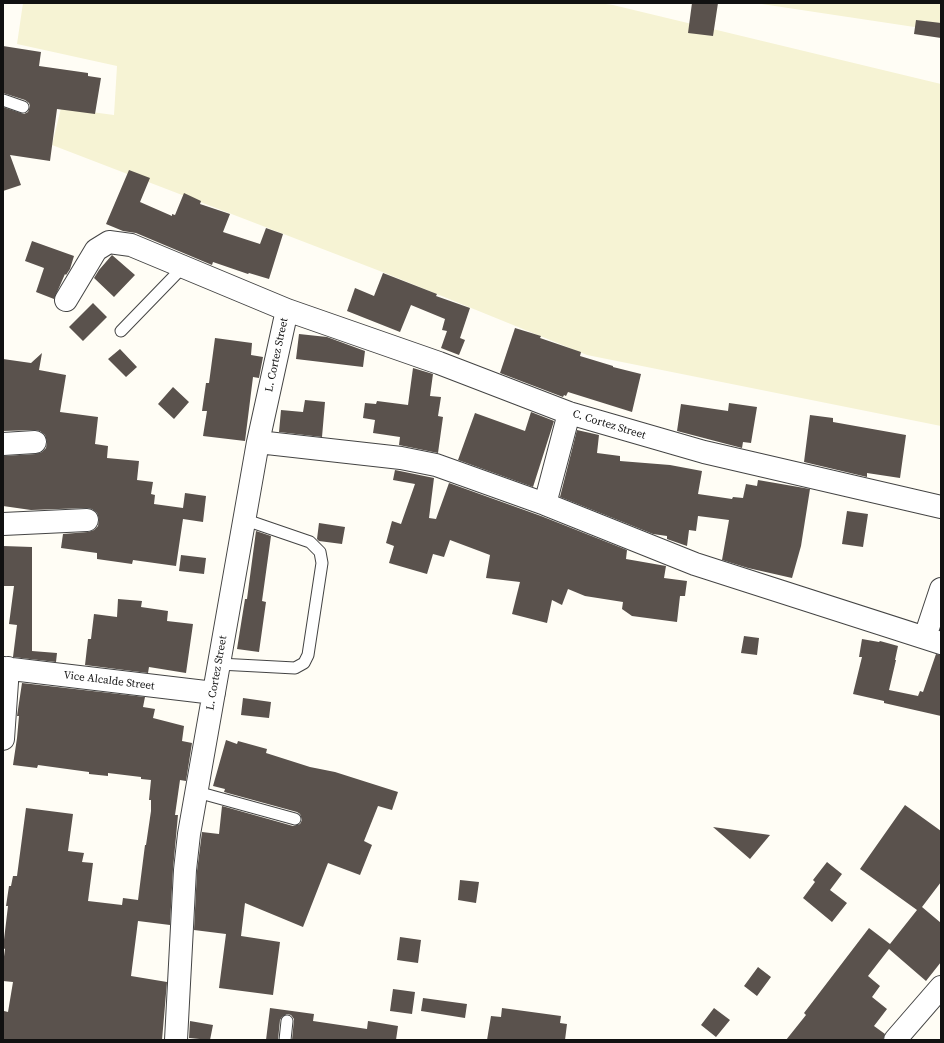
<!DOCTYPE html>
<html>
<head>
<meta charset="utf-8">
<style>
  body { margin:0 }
  #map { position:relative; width:944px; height:1043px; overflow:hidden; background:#fffdf5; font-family:"Source Serif 4",serif }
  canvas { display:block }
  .frame { position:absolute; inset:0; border:4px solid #111; pointer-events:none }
</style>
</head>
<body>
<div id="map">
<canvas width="944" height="1043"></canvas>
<div class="frame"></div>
</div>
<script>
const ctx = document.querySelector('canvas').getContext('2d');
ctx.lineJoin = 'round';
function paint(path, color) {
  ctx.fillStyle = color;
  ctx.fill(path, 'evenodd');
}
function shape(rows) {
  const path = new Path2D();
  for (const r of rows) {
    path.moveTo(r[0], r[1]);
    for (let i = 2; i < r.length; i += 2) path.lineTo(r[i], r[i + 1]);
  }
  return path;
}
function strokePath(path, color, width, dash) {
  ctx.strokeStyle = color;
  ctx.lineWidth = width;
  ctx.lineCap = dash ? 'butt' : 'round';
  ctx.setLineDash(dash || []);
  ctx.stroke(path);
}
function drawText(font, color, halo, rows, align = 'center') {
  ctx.font = font + ' "Source Serif 4",serif';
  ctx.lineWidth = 4;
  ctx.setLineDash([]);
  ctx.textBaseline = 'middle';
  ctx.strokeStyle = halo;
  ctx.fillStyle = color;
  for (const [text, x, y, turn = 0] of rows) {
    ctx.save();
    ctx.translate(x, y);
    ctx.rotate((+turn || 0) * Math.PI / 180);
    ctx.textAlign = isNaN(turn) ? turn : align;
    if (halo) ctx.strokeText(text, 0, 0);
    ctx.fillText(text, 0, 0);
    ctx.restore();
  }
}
const farmland = shape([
  [23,3,598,3,613,5,941,84,941,426,587,355,385,273,52,145,61,108,114,115,117,66,17,44],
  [755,3,941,3,941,31]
]);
const building = shape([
  [692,3,718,3,713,36,688,33],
  [916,20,941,23,941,38,914,34],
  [3,46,41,52,39,66,88,73,88,76,101,78,95,114,57,109,50,161,10,155,21,185,3,191,3,107,24,114,28,112,30,106,29,103,25,100,3,93],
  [129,170,150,178,140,202,172,216,172,214,175,215,184,193,201,201,200,204,230,214,223,232,260,244,266,228,283,234,269,279,249,273,248,274,213,262,212,265,136,233,123,231,106,224],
  [32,241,74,256,70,269,66,275,65,274,54,299,36,292,44,268,25,261],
  [112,255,135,275,114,297,94,278,99,270],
  [383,273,437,294,436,296,470,308,460,338,465,340,459,355,441,348,447,331,442,330,445,319,411,305,400,332,347,311,355,288,374,296],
  [93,303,107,317,83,341,69,327],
  [515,328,541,336,540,338,581,352,580,356,613,366,613,367,641,374,632,412,568,392,566,396,564,395,563,397,500,373],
  [299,334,327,337,365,351,363,367,296,359],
  [215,338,252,343,251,355,263,357,259,378,253,377,245,441,203,436,207,411,202,411,206,383,209,383],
  [120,349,137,367,126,377,108,359],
  [42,353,39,370,66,375,60,412,98,417,95,444,108,446,107,458,139,461,137,480,153,482,151,494,155,495,154,504,183,508,185,493,206,496,203,522,183,519,176,566,133,560,132,564,97,559,97,553,61,548,63,534,88,532,94,530,98,526,99,519,97,513,92,509,86,508,31,510,3,506,3,456,36,454,42,452,46,448,47,442,45,435,40,431,34,430,3,431,3,359,31,363],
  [413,368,433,374,430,396,441,397,438,416,443,417,438,453,399,445,400,437,373,433,375,420,363,418,365,403,376,404,377,401,408,405],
  [173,387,189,402,174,419,158,404],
  [305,400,325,402,322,437,279,432,281,410,303,412],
  [729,403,757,407,751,443,743,442,742,448,677,431,681,404,728,411],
  [531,412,554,421,533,487,458,460,475,413,525,431],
  [810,415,833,418,833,422,906,435,900,478,867,473,867,477,804,462],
  [577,430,599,435,597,453,620,456,620,461,670,465,702,471,698,494,732,499,733,497,743,498,746,484,757,486,758,480,810,489,801,546,792,578,748,568,722,560,729,520,698,516,696,531,689,530,687,546,667,539,667,536,653,534,560,497],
  [395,470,434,478,429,518,436,519,449,483,541,516,627,550,626,559,666,566,664,578,687,581,685,596,680,596,677,622,632,616,622,609,623,602,585,596,568,589,562,605,552,600,547,623,512,614,520,582,486,578,490,555,450,540,444,557,433,554,427,574,389,563,394,546,386,543,392,521,401,524,415,484,393,480],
  [847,511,868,514,863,547,842,544],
  [319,523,345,527,342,544,319,541,317,539],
  [256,531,271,536,262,601,266,602,259,652,237,649,245,599,247,599],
  [3,546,32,547,32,651,57,653,56,662,13,657,17,625,9,624,14,586,3,586],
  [181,555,206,558,204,574,179,571],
  [118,599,142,601,141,607,168,611,167,621,193,624,186,673,149,667,148,673,85,665,88,639,91,639,94,614,117,617],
  [744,636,759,638,757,655,741,653],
  [862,639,879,642,880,641,898,646,895,660,896,660,889,690,918,696,920,691,923,692,936,654,941,655,941,716,884,703,884,701,853,694,862,657,859,657],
  [22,683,145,697,143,707,155,709,153,718,184,726,182,741,192,743,186,781,180,780,175,815,178,815,173,869,170,925,138,921,131,976,167,982,162,1040,3,1040,4,1011,8,1012,13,982,3,981,3,964,5,949,3,948,8,906,6,906,9,886,11,886,13,876,17,876,26,808,73,814,68,851,84,853,82,862,93,863,88,901,122,905,123,898,138,900,145,845,146,845,151,811,151,800,149,800,151,780,141,779,141,777,108,773,108,776,89,774,89,772,38,765,37,768,13,765,17,738,19,716,17,716],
  [243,698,271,702,269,718,241,715],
  [226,740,237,744,238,741,267,749,266,753,310,767,335,772,398,792,392,810,378,806,364,841,372,845,360,875,328,863,303,927,245,903,241,936,280,942,273,995,219,988,226,934,194,930,197,871,202,832,219,834,222,806,293,826,300,824,302,820,300,814,297,812,224,792,225,789,213,786],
  [905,805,941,831,941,882,922,907,941,923,941,962,926,981,889,949,868,976,880,986,872,997,887,1009,874,1026,885,1034,883,1040,786,1040,806,1015,804,1013,869,928,890,944,917,910,860,869],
  [713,827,770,835,750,859],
  [827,862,842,874,830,890,847,903,832,922,803,898,815,882,813,880],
  [460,880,479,882,476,903,458,900],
  [400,937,421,940,418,963,397,960],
  [758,967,771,977,757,996,744,986],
  [393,989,415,992,412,1014,390,1011],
  [423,998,467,1004,465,1018,421,1011],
  [270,1008,314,1014,313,1021,367,1029,368,1021,398,1026,396,1040,292,1040,294,1019,291,1015,287,1014,282,1017,280,1020,278,1040,266,1040],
  [502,1008,561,1016,560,1023,567,1024,565,1040,487,1040,491,1016,501,1017],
  [714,1008,730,1020,716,1037,701,1025],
  [190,1021,213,1025,210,1040,189,1038]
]);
const lane = shape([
  [3,100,23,107],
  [121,331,183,267],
  [219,664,295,668,304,663,308,655,322,563,320,552,310,542,243,519],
  [197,792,295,819],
  [285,1040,287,1021]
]);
const street = shape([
  [66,300,96,250,109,242,131,245,287,310,439,363,569,413,704,452,941,507],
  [258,442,401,458,436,465,545,504,695,564,941,643],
  [3,444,35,442],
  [545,504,569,413],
  [3,524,87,520],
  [925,637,941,589],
  [3,668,214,693],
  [3,739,8,668],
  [176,1040,185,870,189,834,258,442,287,310],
  [895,1040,941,987]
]);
const streetNames = [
  ["L. Cortez Street",277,355,-78],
  ["C. Cortez Street",609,425,17],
  ["L. Cortez Street",217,673,-80],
  ["Vice Alcalde Street",109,681,7]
];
paint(farmland, '#f6f3d4');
paint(building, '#5a524d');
strokePath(lane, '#444', 13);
strokePath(street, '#444', 24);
strokePath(lane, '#fff', 11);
strokePath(street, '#fff', 22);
drawText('11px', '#111', '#fff', streetNames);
</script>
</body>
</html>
